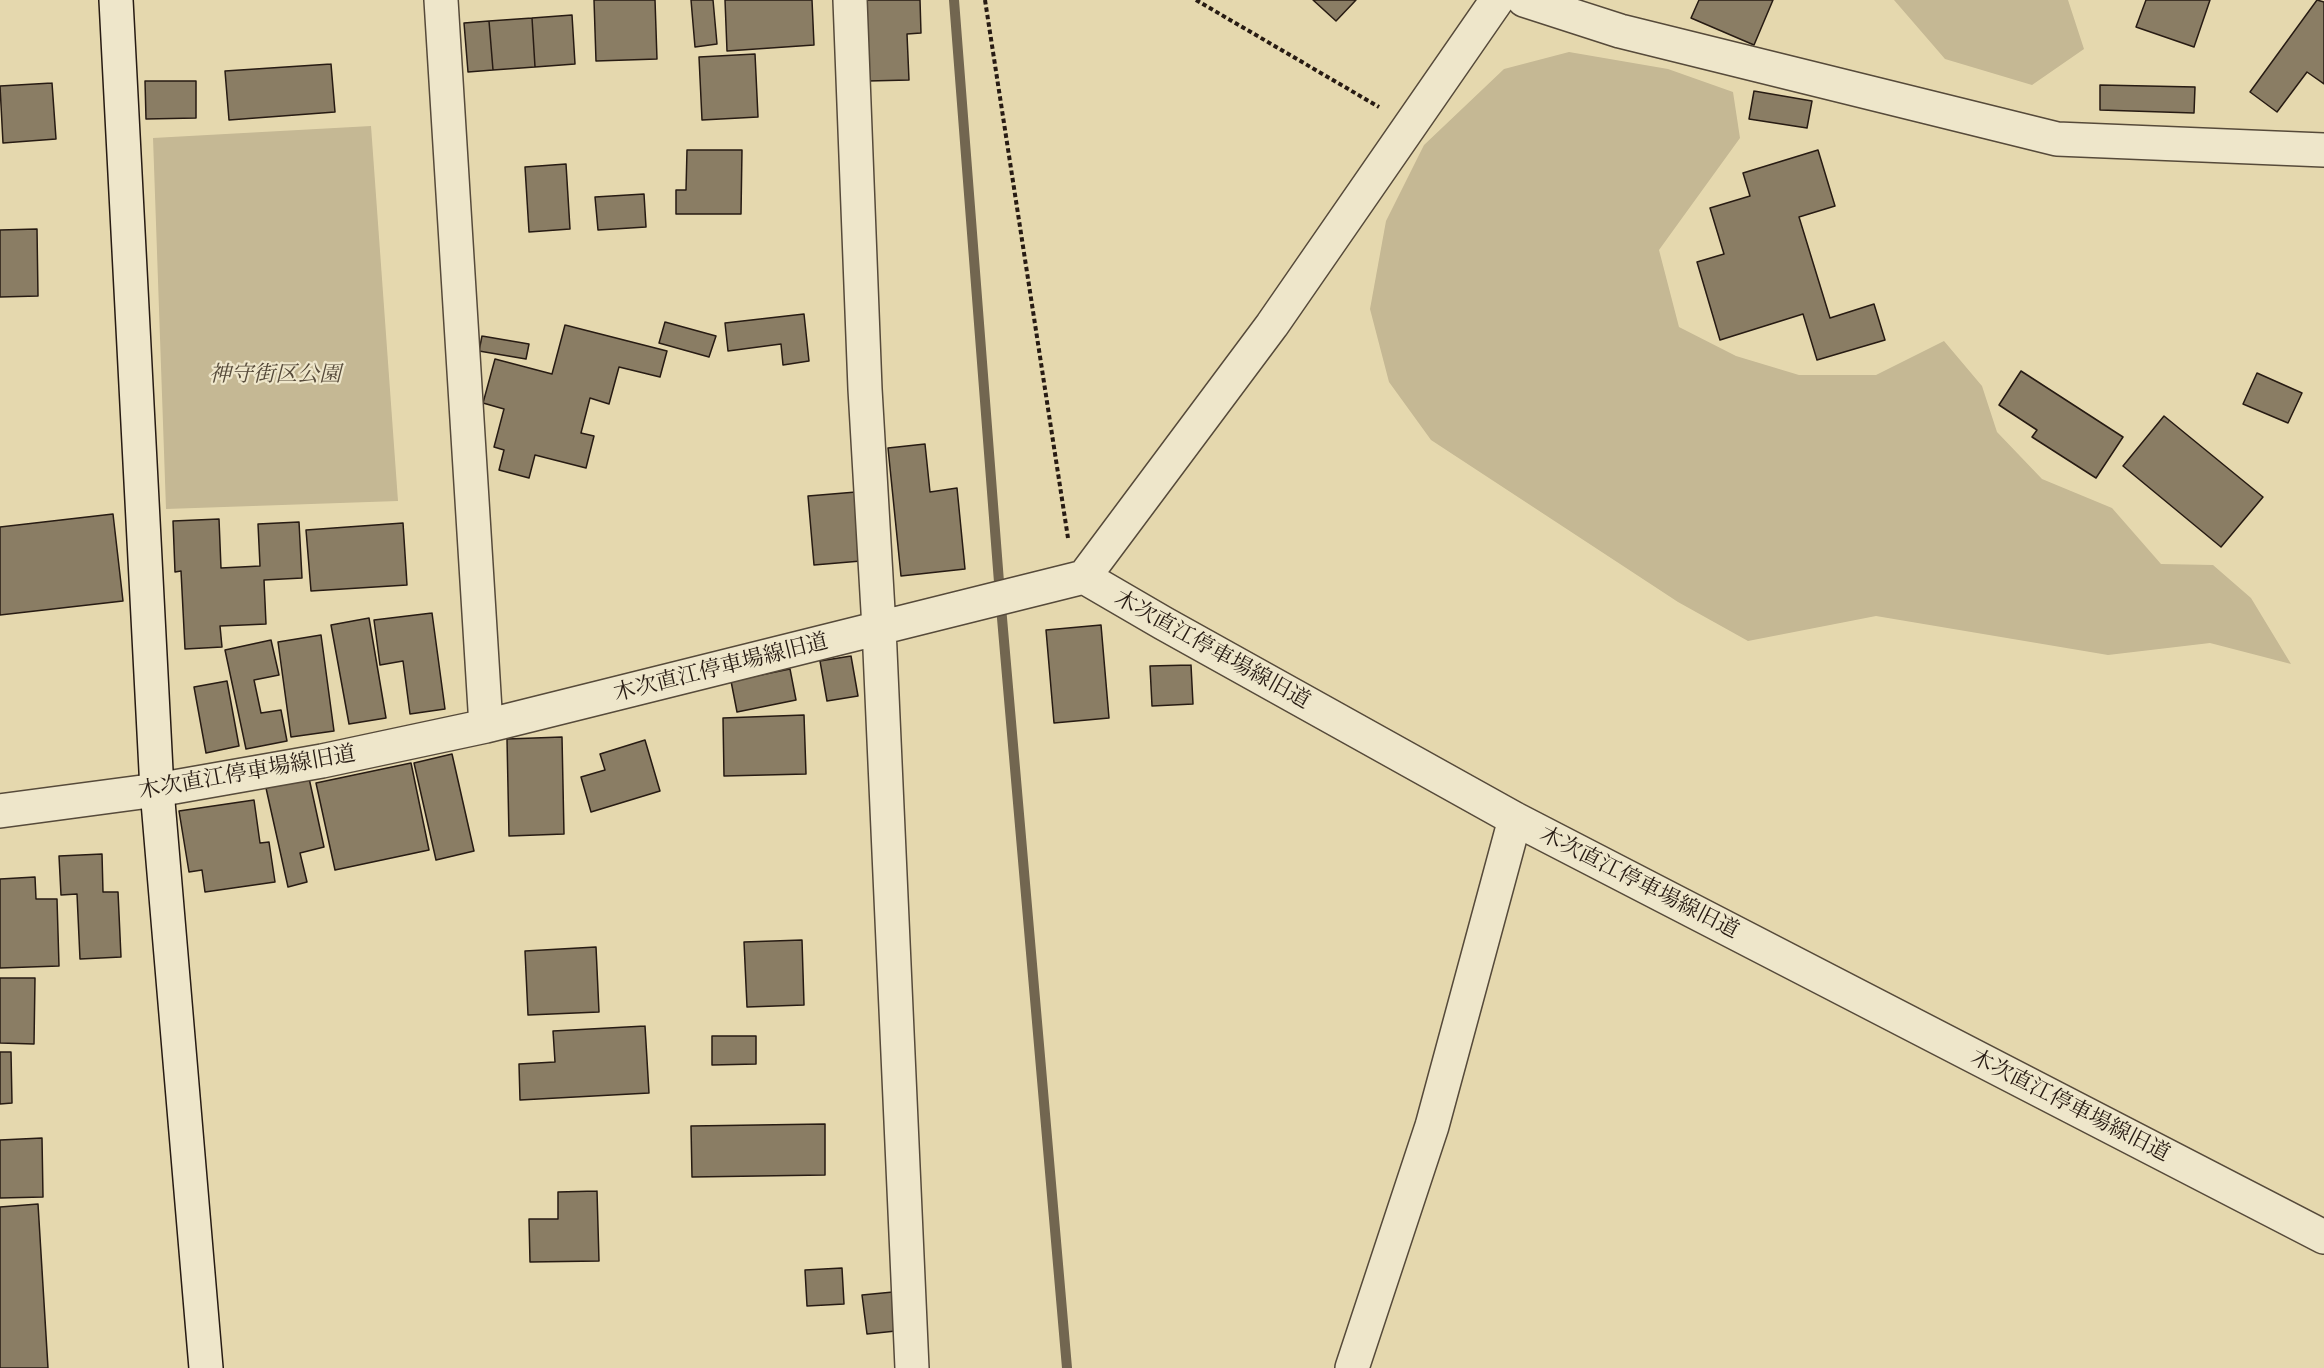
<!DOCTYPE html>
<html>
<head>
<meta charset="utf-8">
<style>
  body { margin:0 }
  canvas { display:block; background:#e5d8ae }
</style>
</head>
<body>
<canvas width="2324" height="1368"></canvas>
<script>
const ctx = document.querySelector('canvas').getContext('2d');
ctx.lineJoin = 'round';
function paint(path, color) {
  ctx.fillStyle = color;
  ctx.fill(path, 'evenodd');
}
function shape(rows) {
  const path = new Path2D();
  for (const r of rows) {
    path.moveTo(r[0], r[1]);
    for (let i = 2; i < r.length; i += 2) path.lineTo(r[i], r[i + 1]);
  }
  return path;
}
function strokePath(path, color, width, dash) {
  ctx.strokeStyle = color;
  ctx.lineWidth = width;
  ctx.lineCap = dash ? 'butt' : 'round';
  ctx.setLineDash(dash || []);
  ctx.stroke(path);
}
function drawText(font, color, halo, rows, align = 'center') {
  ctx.font = font + ' "EB Garamond","Noto Serif JP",serif';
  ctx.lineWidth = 4.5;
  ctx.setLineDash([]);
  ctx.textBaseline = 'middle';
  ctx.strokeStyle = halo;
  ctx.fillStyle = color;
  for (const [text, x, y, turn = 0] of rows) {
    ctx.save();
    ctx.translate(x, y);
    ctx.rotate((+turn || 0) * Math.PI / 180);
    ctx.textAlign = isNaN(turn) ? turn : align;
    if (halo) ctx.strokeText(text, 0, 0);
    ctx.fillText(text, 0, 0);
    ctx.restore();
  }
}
const green = shape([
  [1894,0,2068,0,2084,49,2032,85,1945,59],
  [1569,52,1668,69,1733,92,1740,138,1659,250,1679,327,1736,356,1799,375,1876,375,1944,341,1982,386,1997,432,2042,479,2112,508,2161,564,2213,565,2251,598,2291,664,2210,643,2108,655,1876,616,1748,641,1678,602,1431,440,1389,382,1370,309,1386,221,1424,145,1504,69],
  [371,126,398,501,166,509,153,138]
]);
const stream = shape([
  [954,0,1000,595,1067,1368]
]);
const building = shape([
  [594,0,655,0,657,59,596,61,594,0],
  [691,0,713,0,717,44,695,47,691,0],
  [725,0,812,0,814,45,727,51,725,0],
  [865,0,920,0,921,33,907,34,909,80,868,81,865,0],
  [1313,0,1356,0,1336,21,1313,0],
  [1699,0,1773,0,1754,45,1691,18,1699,0],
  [2146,0,2210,0,2194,47,2136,27,2146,0],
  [2317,0,2324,2,2324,84,2307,72,2277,112,2250,92,2317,0],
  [572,15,575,64,535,67,532,18,572,15],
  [532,18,535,67,493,70,489,21,532,18],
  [489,21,493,70,468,72,464,23,489,21],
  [755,54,758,117,702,120,699,57,755,54],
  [331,64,335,112,229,120,225,71,331,64],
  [145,81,196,81,196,118,146,119,145,81],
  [52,83,56,139,3,143,0,86,52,83],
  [2100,85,2195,87,2194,113,2100,110,2100,85],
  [1754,91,1812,101,1807,128,1749,119,1754,91],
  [687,150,742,150,741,214,676,214,676,190,686,190,687,150],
  [1818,150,1835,206,1799,217,1830,318,1874,304,1885,340,1817,360,1803,314,1720,340,1697,262,1724,254,1710,208,1750,196,1743,173,1818,150],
  [566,164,570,229,529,232,525,167,566,164],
  [644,194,646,227,598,230,595,197,644,194],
  [37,229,38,296,0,297,0,230,37,229],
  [804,314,809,361,783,365,781,344,728,351,725,323,804,314],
  [665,322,716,336,709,357,659,343,665,322],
  [565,325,667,351,660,377,619,367,609,404,590,398,581,433,594,436,586,468,535,455,529,478,499,470,504,450,494,447,504,409,483,403,495,359,552,374,565,325],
  [482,336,529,344,526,359,479,351,482,336],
  [2021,371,2123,437,2096,478,2032,437,2037,430,1999,405,2021,371],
  [2257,373,2302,393,2288,423,2243,404,2257,373],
  [2164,416,2263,497,2221,547,2123,466,2164,416],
  [925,444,930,492,957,488,965,569,901,576,888,448,925,444],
  [856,492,861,561,814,565,808,496,856,492],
  [113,514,123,601,0,615,0,527,113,514],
  [219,519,221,568,260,566,258,524,299,522,302,578,264,580,266,624,220,626,222,647,185,649,181,571,175,572,173,521,219,519],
  [403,523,407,585,311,591,306,530,403,523],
  [432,613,445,709,410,714,403,661,380,665,374,620,432,613],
  [369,618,386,718,349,724,331,625,369,618],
  [1101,625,1109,718,1054,723,1046,630,1101,625],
  [321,635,334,731,291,737,278,642,321,635],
  [271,640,279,675,254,680,261,713,281,710,287,741,246,749,225,650,271,640],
  [851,656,858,696,827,701,820,661,851,656],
  [1191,665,1193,704,1152,706,1150,666,1191,665],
  [790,669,796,700,737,712,731,681,790,669],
  [227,681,239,746,206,753,194,687,227,681],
  [804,715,806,774,724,776,723,718,804,715],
  [562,737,564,834,509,836,507,739,562,737],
  [645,740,660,791,591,812,581,777,605,770,600,754,645,740],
  [452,754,474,851,436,860,414,763,452,754],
  [411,763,429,850,335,870,316,783,411,763],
  [309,778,324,847,300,853,307,882,288,887,266,788,309,778],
  [254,800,260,843,269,842,275,882,205,892,202,870,189,872,179,811,254,800],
  [102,854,103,892,118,892,121,957,80,959,77,894,61,895,59,856,102,854],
  [35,877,36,899,57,899,59,966,0,968,0,879,35,877],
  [802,940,804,1005,747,1007,744,942,802,940],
  [596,947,599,1012,528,1015,525,951,596,947],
  [0,978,35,978,34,1044,0,1043,0,978],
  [645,1026,649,1093,520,1100,519,1064,555,1062,553,1031,645,1026],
  [712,1036,756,1036,756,1064,712,1065,712,1036],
  [0,1052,11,1052,12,1103,0,1104,0,1052],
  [825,1124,825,1175,692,1177,691,1126,825,1124],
  [42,1138,43,1197,0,1198,0,1140,42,1138],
  [597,1191,599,1261,530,1262,529,1219,558,1219,558,1192,597,1191],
  [38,1204,48,1368,0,1368,0,1207,38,1204],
  [842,1268,844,1304,807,1306,805,1270,842,1268],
  [893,1292,896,1331,867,1334,862,1295,893,1292]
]);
const path = shape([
  [985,0,1068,538],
  [1196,0,1379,107]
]);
const street = shape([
  [441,0,486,726],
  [850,0,865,389,879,628,912,1368],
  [1524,0,1620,31,2057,139,2324,150],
  [1084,577,1272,325,1497,0],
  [0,811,157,790,322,761,486,726,1084,577,1163,623,1515,819,2324,1237],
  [1352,1368,1432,1126,1515,819]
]);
const secondary = shape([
  [116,0,157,790,206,1368]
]);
const parkNames = [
  ["神守街区公園",275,375]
];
const streetNames = [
  ["木次直江停車場線旧道",1212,650,29],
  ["木次直江停車場線旧道",721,668,-14],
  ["木次直江停車場線旧道",247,773,-10],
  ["木次直江停車場線旧道",1639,883,27],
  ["木次直江停車場線旧道",2070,1106,27]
];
paint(green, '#c5b894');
strokePath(stream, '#726650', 10);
paint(building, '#8a7d64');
strokePath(building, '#271b13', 1.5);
strokePath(street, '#564a3a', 36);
strokePath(secondary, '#271b13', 36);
strokePath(path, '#271b13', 4, [4.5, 3]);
strokePath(street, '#eee6ca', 33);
strokePath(secondary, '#eee6ca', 33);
drawText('italic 22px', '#564a3a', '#eee6ca', parkNames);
drawText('22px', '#271b13', '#eee6ca', streetNames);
</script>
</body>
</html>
